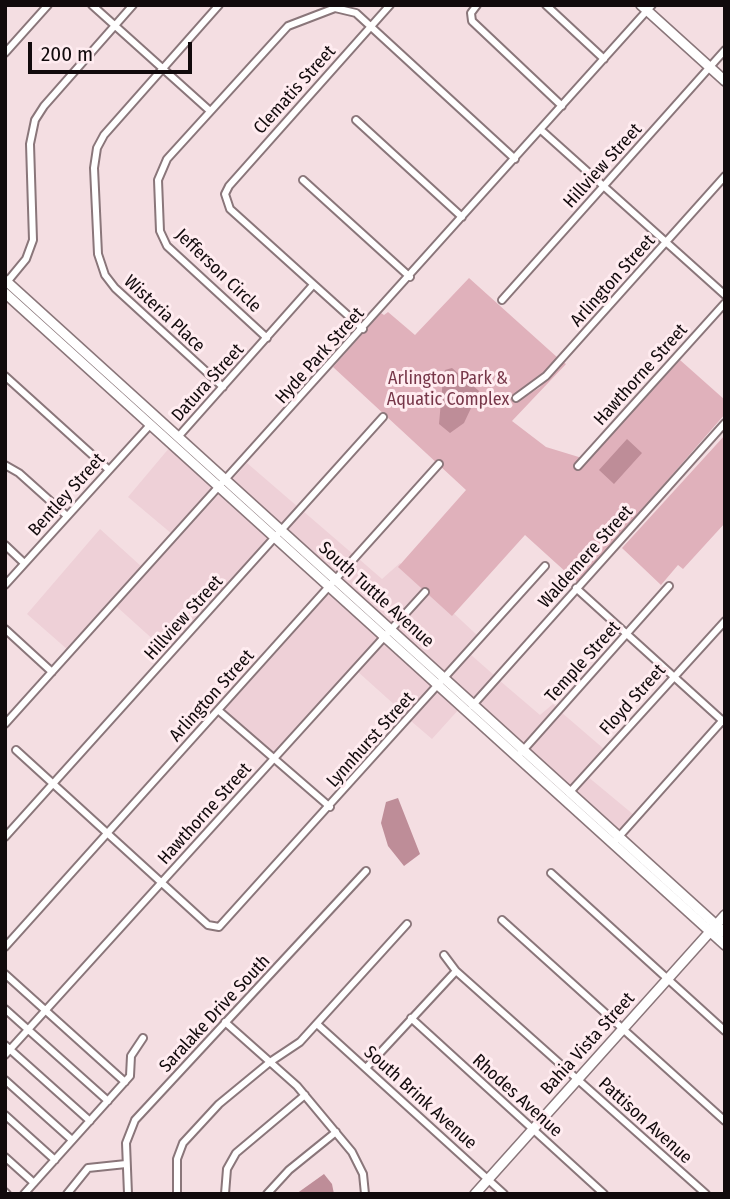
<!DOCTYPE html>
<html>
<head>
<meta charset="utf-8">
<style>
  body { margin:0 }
  #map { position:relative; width:730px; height:1199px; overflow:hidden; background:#f4dee2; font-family:"Fira Sans Condensed",sans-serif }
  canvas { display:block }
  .frame { position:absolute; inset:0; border:7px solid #110a0c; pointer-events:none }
  .scale { position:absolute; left:28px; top:42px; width:164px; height:32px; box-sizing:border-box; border:4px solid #110a0c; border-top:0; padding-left:9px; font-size:21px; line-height:24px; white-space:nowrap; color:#110a0c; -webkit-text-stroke:5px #ffecf0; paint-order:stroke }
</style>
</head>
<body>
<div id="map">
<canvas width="730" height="1199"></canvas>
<div class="frame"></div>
<div class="scale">200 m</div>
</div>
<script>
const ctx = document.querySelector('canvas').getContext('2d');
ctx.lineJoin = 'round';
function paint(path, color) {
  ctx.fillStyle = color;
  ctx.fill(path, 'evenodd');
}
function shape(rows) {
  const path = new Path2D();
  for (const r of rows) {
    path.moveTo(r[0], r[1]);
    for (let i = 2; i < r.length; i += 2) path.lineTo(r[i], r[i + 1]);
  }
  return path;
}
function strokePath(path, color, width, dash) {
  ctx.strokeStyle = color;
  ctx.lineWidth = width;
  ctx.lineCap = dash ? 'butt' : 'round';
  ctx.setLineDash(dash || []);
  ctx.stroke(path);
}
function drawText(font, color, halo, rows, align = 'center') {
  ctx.font = font + ' "Fira Sans Condensed",sans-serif';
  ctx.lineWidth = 6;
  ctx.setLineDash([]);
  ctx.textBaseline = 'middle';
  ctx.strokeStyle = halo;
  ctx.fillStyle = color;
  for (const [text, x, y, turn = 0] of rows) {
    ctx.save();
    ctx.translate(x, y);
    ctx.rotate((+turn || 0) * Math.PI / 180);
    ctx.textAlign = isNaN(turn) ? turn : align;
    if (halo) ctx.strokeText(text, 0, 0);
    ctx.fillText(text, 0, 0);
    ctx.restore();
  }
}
const built = shape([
  [170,447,216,487,172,534,128,497],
  [247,463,298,507,281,526,231,481],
  [221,492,271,537,167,652,116,606],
  [303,511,354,555,336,575,286,530],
  [100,529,142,567,68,650,27,614],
  [359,559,382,579,400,563,478,636,444,675,395,629,428,592,424,588,390,625,341,580],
  [331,591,380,636,273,754,222,710],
  [385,640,434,686,407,716,357,671],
  [470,654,495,676,473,700,449,679],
  [499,680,540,715,553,704,557,707,523,745,478,704],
  [439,690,460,708,432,739,411,721],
  [561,712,604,749,569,788,528,750],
  [587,776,634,815,618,832,574,792]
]);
const green = shape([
  [469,278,558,358,524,397,539,388,563,362,566,364,512,421,546,447,582,458,574,465,579,470,680,360,725,400,725,414,578,583,525,535,452,616,398,567,466,490,333,367,381,313,384,315,388,312,415,335],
  [725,435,725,523,683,569,678,565,661,585,622,548]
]);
const water = shape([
  [452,368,479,391,464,423,450,433,439,424,443,379,445,370],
  [627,439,642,453,614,484,599,470],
  [398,798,420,854,404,866,388,846,381,823,386,802],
  [324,1174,332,1184,334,1194,296,1194]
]);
const street = shape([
  [92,5,210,111],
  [219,5,104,135,97,148,94,168,98,254,105,275,115,288,223,387],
  [477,5,471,13,472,21,562,106],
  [546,5,604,59],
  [5,53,48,5],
  [356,120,462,217],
  [541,130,725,295],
  [303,180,410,277],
  [7,282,26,259,33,240,30,144,35,120,44,106,133,5],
  [502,300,725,50],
  [363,329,230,209,225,194,229,186,390,5],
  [267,338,167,246,160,231,158,180,167,159,288,26,335,8,356,13,515,159],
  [5,376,109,470],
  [516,398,546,376,725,176],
  [178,437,313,285],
  [5,465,19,473,67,516],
  [578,466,725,303],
  [5,545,24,563],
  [5,585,150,425],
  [576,588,725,723],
  [5,629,52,672],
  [472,706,725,423],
  [218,710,330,807],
  [5,724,652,5],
  [16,750,208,925,219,927,545,566],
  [518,756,669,586],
  [569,793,725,621],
  [5,837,383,417],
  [616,840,723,720],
  [551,873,725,1031],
  [502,920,725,1121],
  [5,947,439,464],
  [444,955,456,971,706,1194],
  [5,974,125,1082],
  [5,1009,108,1101],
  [411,1018,604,1194],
  [225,1022,297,1086,352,1152,363,1174,365,1194],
  [317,1024,504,1194],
  [5,1045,90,1121],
  [5,1055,425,592],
  [366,1068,456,971],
  [5,1080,72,1140],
  [5,1115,55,1160],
  [5,1157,34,1183],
  [5,1192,7,1194],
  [24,1194,130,1076,131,1056,143,1038],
  [67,1194,88,1168,126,1164],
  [128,1194,126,1143,135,1120,366,871],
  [177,1194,177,1159,183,1143,219,1104,270,1062,300,1042,407,924],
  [225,1194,227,1169,236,1153,305,1095],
  [267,1194,289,1170,336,1132]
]);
const secondary = shape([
  [641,5,725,81],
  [5,280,725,933],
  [5,293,725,945],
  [475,1194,725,915]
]);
const streetNames = [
  ["Clematis Street",295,90,-48],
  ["Hillview Street",603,166,-48],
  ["Jefferson Circle",218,271,44],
  ["Arlington Street",613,281,-48],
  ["Wisteria Place",164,314,43],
  ["Hyde Park Street",320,356,-48],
  ["Hawthorne Street",641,375,-48],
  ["Datura Street",208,383,-48],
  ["Bentley Street",67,495,-48],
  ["Waldemere Street",586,557,-48],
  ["South Tuttle Avenue",376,595,42],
  ["Hillview Street",184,618,-48],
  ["Temple Street",583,662,-48],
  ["Arlington Street",212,696,-48],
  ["Floyd Street",633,700,-48],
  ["Lynnhurst Street",371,740,-48],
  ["Hawthorne Street",205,814,-48],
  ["Saralake Drive South",215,1014,-47],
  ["Bahia Vista Street",588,1044,-48],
  ["Rhodes Avenue",517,1096,42],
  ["South Brink Avenue",420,1098,42],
  ["Pattison Avenue",645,1121,42]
];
const parkNames = [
  ["Arlington Park &",448,379],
  ["Aquatic Complex",448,400]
];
paint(built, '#eed0d7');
paint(green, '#e0b1bb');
paint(water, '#be8d98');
strokePath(street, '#8a767a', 10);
strokePath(secondary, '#8a767a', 12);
strokePath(street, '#fff', 6);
strokePath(secondary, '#fff', 9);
drawText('18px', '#110a0c', '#ffecf0', streetNames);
drawText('18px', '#773749', '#ffecf0', parkNames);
</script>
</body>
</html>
